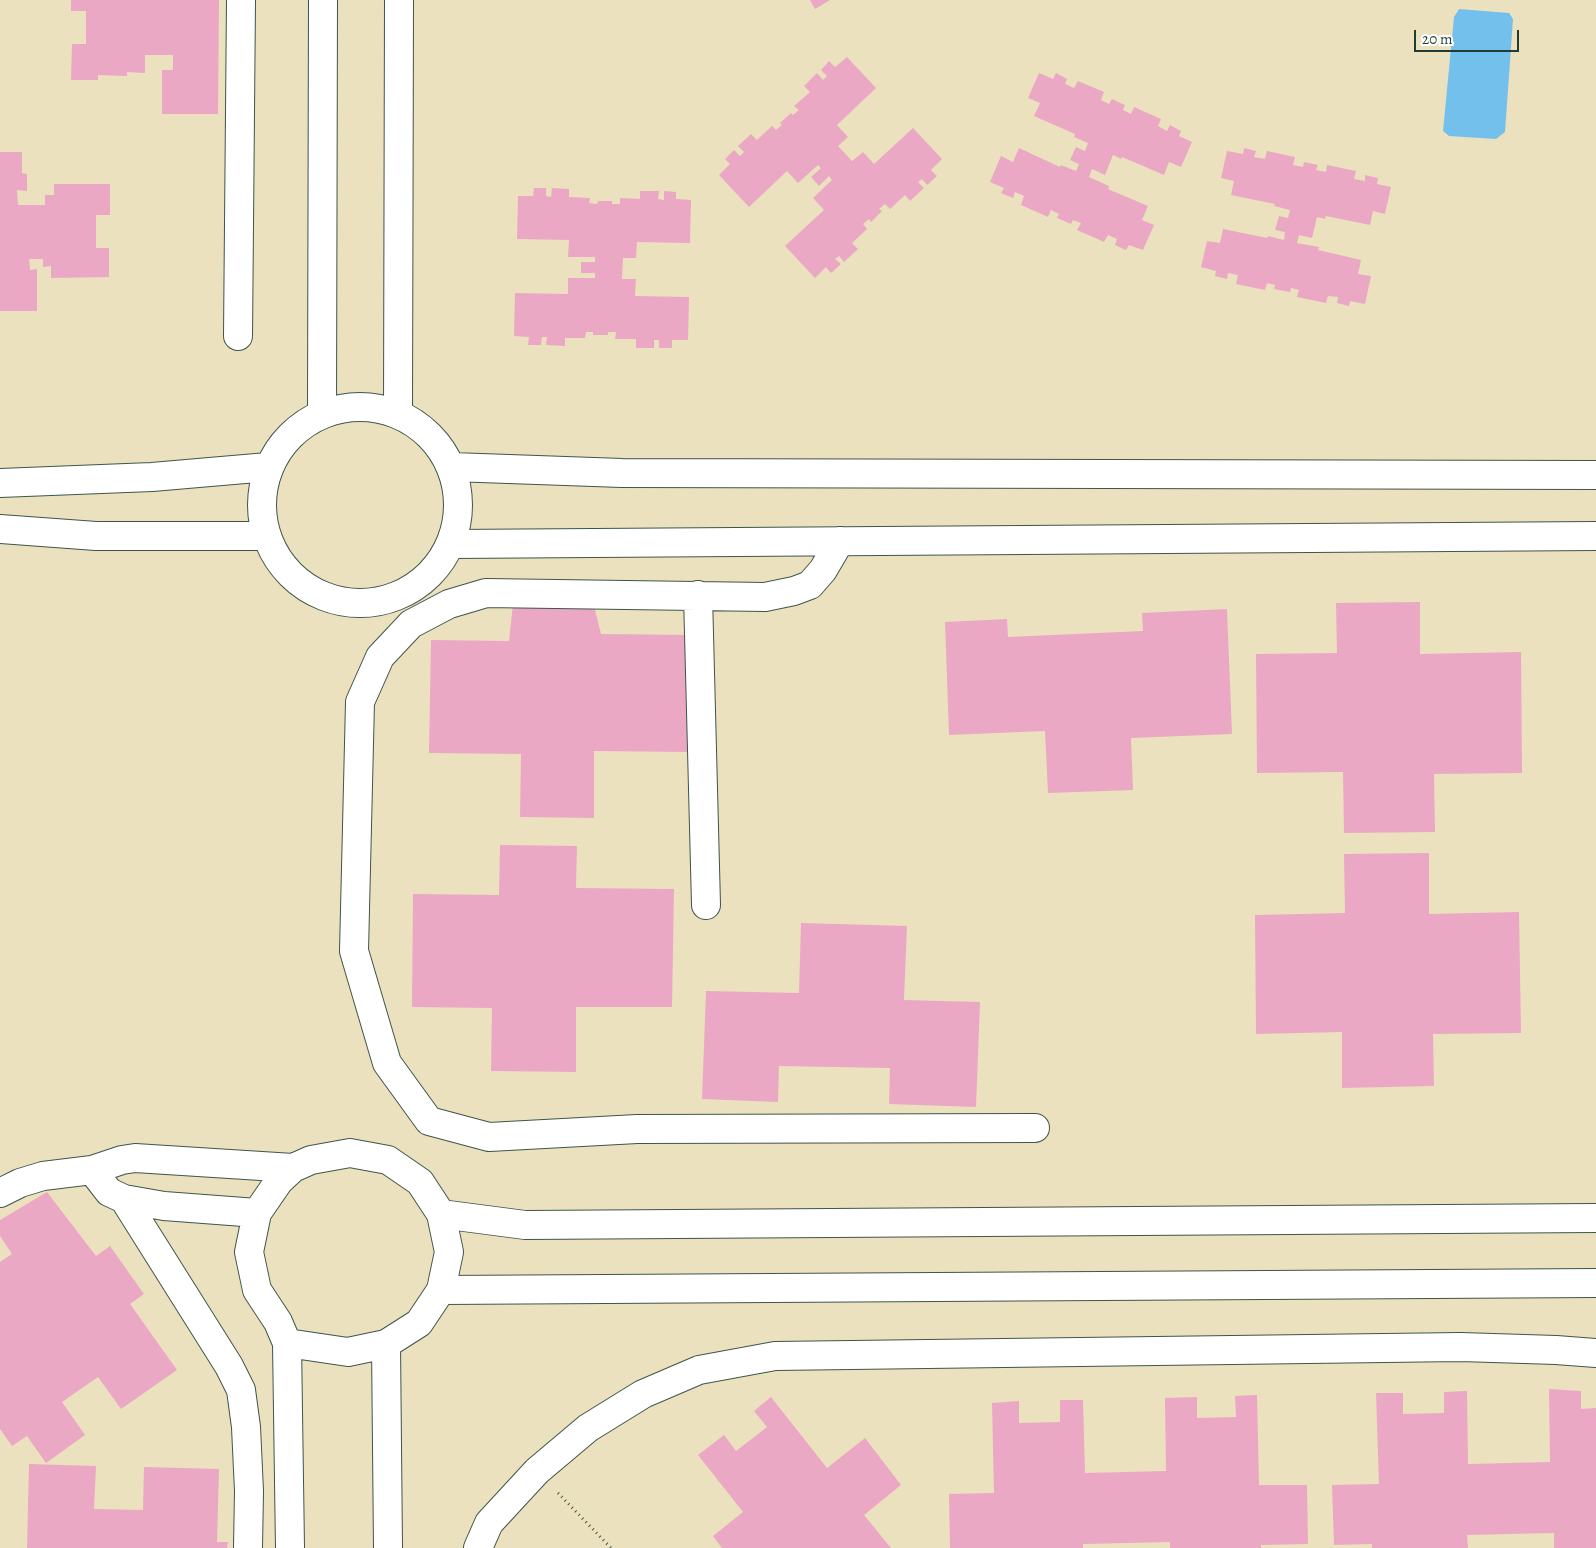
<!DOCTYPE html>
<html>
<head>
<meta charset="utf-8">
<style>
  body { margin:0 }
  #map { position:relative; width:1596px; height:1548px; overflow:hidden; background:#ebe1bf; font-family:Alegreya,serif }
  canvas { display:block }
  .scale { position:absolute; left:1414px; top:30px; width:105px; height:22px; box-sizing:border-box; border:2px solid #1f3d34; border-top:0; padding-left:6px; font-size:15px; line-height:18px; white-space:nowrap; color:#1f3d34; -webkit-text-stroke:4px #fff; paint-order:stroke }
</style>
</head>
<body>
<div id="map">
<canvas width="1596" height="1548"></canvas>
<div class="scale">20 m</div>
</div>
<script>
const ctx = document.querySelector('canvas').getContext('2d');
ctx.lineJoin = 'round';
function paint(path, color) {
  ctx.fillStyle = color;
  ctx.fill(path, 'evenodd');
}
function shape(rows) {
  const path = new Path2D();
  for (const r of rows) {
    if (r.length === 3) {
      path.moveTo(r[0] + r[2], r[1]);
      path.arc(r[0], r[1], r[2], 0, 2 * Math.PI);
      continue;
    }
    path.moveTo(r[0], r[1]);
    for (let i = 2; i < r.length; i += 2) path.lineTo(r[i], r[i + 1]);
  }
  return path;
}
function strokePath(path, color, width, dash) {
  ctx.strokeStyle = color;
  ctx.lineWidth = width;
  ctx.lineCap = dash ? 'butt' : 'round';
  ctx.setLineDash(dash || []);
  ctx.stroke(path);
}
const water = shape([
  [1459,9,1509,13,1513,19,1505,132,1496,139,1449,136,1443,131,1454,17]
]);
const building = shape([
  [71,0,219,0,218,114,162,114,162,70,173,70,173,55,145,55,145,73,127,72,127,76,98,75,98,80,71,80,72,44,86,44,86,11,71,11],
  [810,0,830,0,815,9],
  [847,57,876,88,837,125,848,137,838,146,852,161,863,152,874,164,913,128,942,159,931,170,937,176,927,185,922,179,918,182,924,188,910,201,905,195,890,209,885,204,879,209,882,211,871,222,869,219,863,224,867,229,852,243,858,249,844,262,839,256,835,259,841,264,831,273,826,267,815,278,785,246,824,210,813,198,832,180,829,176,819,186,811,177,821,168,818,165,798,183,787,171,749,207,719,175,730,164,725,159,734,150,740,156,744,152,738,146,751,134,757,140,772,126,776,130,782,125,780,123,791,113,793,115,799,110,794,106,810,92,804,86,817,73,823,80,827,76,821,70,829,61,835,67],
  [1039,73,1053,79,1056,73,1067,79,1065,84,1074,88,1078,81,1104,92,1101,100,1109,104,1112,99,1125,105,1123,110,1131,114,1134,107,1161,119,1158,126,1167,131,1170,125,1181,131,1179,136,1192,142,1181,167,1169,162,1164,175,1122,157,1121,159,1113,155,1105,175,1092,169,1089,177,1109,186,1108,189,1148,206,1142,220,1154,225,1143,250,1129,245,1126,250,1115,245,1117,239,1108,235,1104,242,1077,230,1081,223,1073,220,1071,224,1057,218,1059,214,1051,210,1048,217,1021,205,1024,196,1015,192,1013,198,1001,193,1004,188,990,182,1001,156,1013,162,1019,148,1060,167,1061,165,1076,171,1079,164,1070,160,1076,147,1085,151,1088,143,1074,137,1075,134,1034,116,1040,103,1028,98],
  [1244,148,1256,151,1254,157,1265,159,1267,151,1295,157,1293,165,1303,167,1304,162,1318,165,1316,170,1326,172,1327,165,1356,171,1354,179,1365,181,1365,175,1378,178,1377,184,1391,187,1385,214,1373,211,1370,225,1326,216,1325,219,1317,217,1312,238,1299,235,1297,243,1319,247,1318,250,1361,260,1358,274,1371,276,1365,304,1350,301,1349,306,1337,303,1338,297,1328,296,1326,303,1297,297,1299,290,1291,288,1290,292,1274,289,1275,285,1267,283,1265,290,1236,284,1238,275,1228,273,1227,279,1215,276,1216,271,1201,267,1207,241,1220,243,1223,229,1267,238,1268,236,1284,240,1285,232,1275,230,1279,216,1288,218,1290,210,1274,206,1275,204,1231,195,1234,181,1221,178,1227,151,1243,154],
  [0,152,22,152,22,173,27,174,27,191,17,190,18,205,45,205,45,195,54,195,54,184,110,184,110,215,96,215,96,248,109,248,109,277,51,278,51,266,43,267,43,259,29,259,30,270,37,269,37,311,0,311],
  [534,188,546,188,546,196,551,197,552,188,569,189,569,197,590,198,589,203,597,204,598,201,612,201,612,204,620,204,620,198,640,199,640,191,659,191,658,199,664,200,664,191,676,192,676,199,691,200,690,243,637,242,636,258,623,258,622,279,636,279,635,296,689,297,688,340,672,340,672,348,659,348,659,340,654,340,654,348,636,348,636,339,615,339,616,332,608,332,608,335,593,335,593,332,586,332,585,338,565,338,565,346,546,345,547,337,542,337,541,345,528,345,529,337,514,336,515,293,568,294,568,278,595,278,595,273,581,273,581,262,595,262,595,257,568,257,569,240,517,239,518,196,533,196],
  [593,602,601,634,692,635,690,752,594,751,594,818,520,817,521,754,429,753,431,640,509,641,513,604],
  [1420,602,1420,654,1521,652,1522,773,1434,774,1435,832,1344,833,1343,772,1257,773,1256,654,1337,653,1336,603],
  [1227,609,1232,734,1131,738,1133,790,1048,793,1045,731,949,735,945,622,1007,619,1008,637,1143,631,1142,613],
  [500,845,577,846,576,888,674,889,672,1007,576,1007,576,1072,491,1071,492,1008,412,1007,413,894,499,895],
  [1429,853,1429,914,1519,912,1521,1033,1433,1034,1434,1086,1342,1088,1342,1032,1256,1034,1255,915,1345,913,1344,854],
  [801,923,907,926,904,1000,980,1002,976,1107,889,1104,890,1068,779,1066,778,1102,702,1099,706,991,799,993],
  [47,1192,96,1256,110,1246,144,1294,130,1304,177,1370,121,1409,98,1377,62,1402,85,1435,46,1463,27,1436,12,1446,0,1429,0,1262,12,1254,0,1236,0,1220],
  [1549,1389,1581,1391,1581,1409,1596,1408,1596,1548,1554,1548,1554,1533,1467,1535,1468,1548,1372,1548,1372,1544,1334,1545,1332,1485,1379,1484,1376,1393,1403,1393,1403,1414,1444,1413,1444,1392,1467,1391,1468,1464,1550,1462],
  [1257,1395,1259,1485,1307,1485,1308,1544,1261,1545,1261,1548,1170,1548,1170,1542,1083,1544,1083,1548,950,1548,949,1494,994,1493,992,1403,1019,1401,1019,1423,1060,1422,1060,1400,1083,1400,1085,1473,1166,1471,1165,1398,1197,1397,1197,1418,1236,1417,1235,1396],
  [771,1397,827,1468,865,1438,901,1485,864,1515,891,1548,722,1548,713,1536,743,1512,698,1455,724,1435,736,1451,767,1427,754,1411],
  [29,1464,96,1466,94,1509,143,1510,144,1467,219,1469,217,1542,228,1542,227,1548,27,1548]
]);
const path = shape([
  [558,1493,611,1548]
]);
const street = shape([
  [238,336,241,0],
  [360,505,98],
  [322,413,323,0],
  [398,413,399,0],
  [452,467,622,473,1596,475],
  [0,483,152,477,268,467],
  [0,529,96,536,265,536],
  [840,541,823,570,810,585,794,591,765,597,486,593,449,604,411,624,380,657,360,702,354,951,387,1063,429,1121,489,1137,637,1129,1035,1128],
  [451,544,1596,536],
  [698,595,706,905],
  [350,1153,388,1160,420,1182,441,1214,449,1252,441,1290,419,1323,386,1344,348,1352,287,1343,278,1322,257,1290,249,1252,257,1213,279,1181,293,1168,311,1160,350,1153],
  [92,1170,109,1192,124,1199,164,1206,257,1213],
  [0,1193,20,1183,43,1176,92,1170,122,1160,135,1158,293,1168],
  [124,1199,229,1366,241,1390,246,1427,249,1491,248,1548],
  [441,1214,525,1225,1596,1218],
  [441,1290,1596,1283],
  [287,1343,290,1548],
  [386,1344,388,1548],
  [478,1548,489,1523,537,1471,588,1428,643,1394,699,1370,775,1356,1461,1347,1556,1350,1596,1353]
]);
paint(water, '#73c0ed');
paint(building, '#eba8c4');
strokePath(street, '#3e5649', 30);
strokePath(path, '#3e5649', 3, [1, 4]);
strokePath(street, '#fff', 28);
</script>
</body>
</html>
